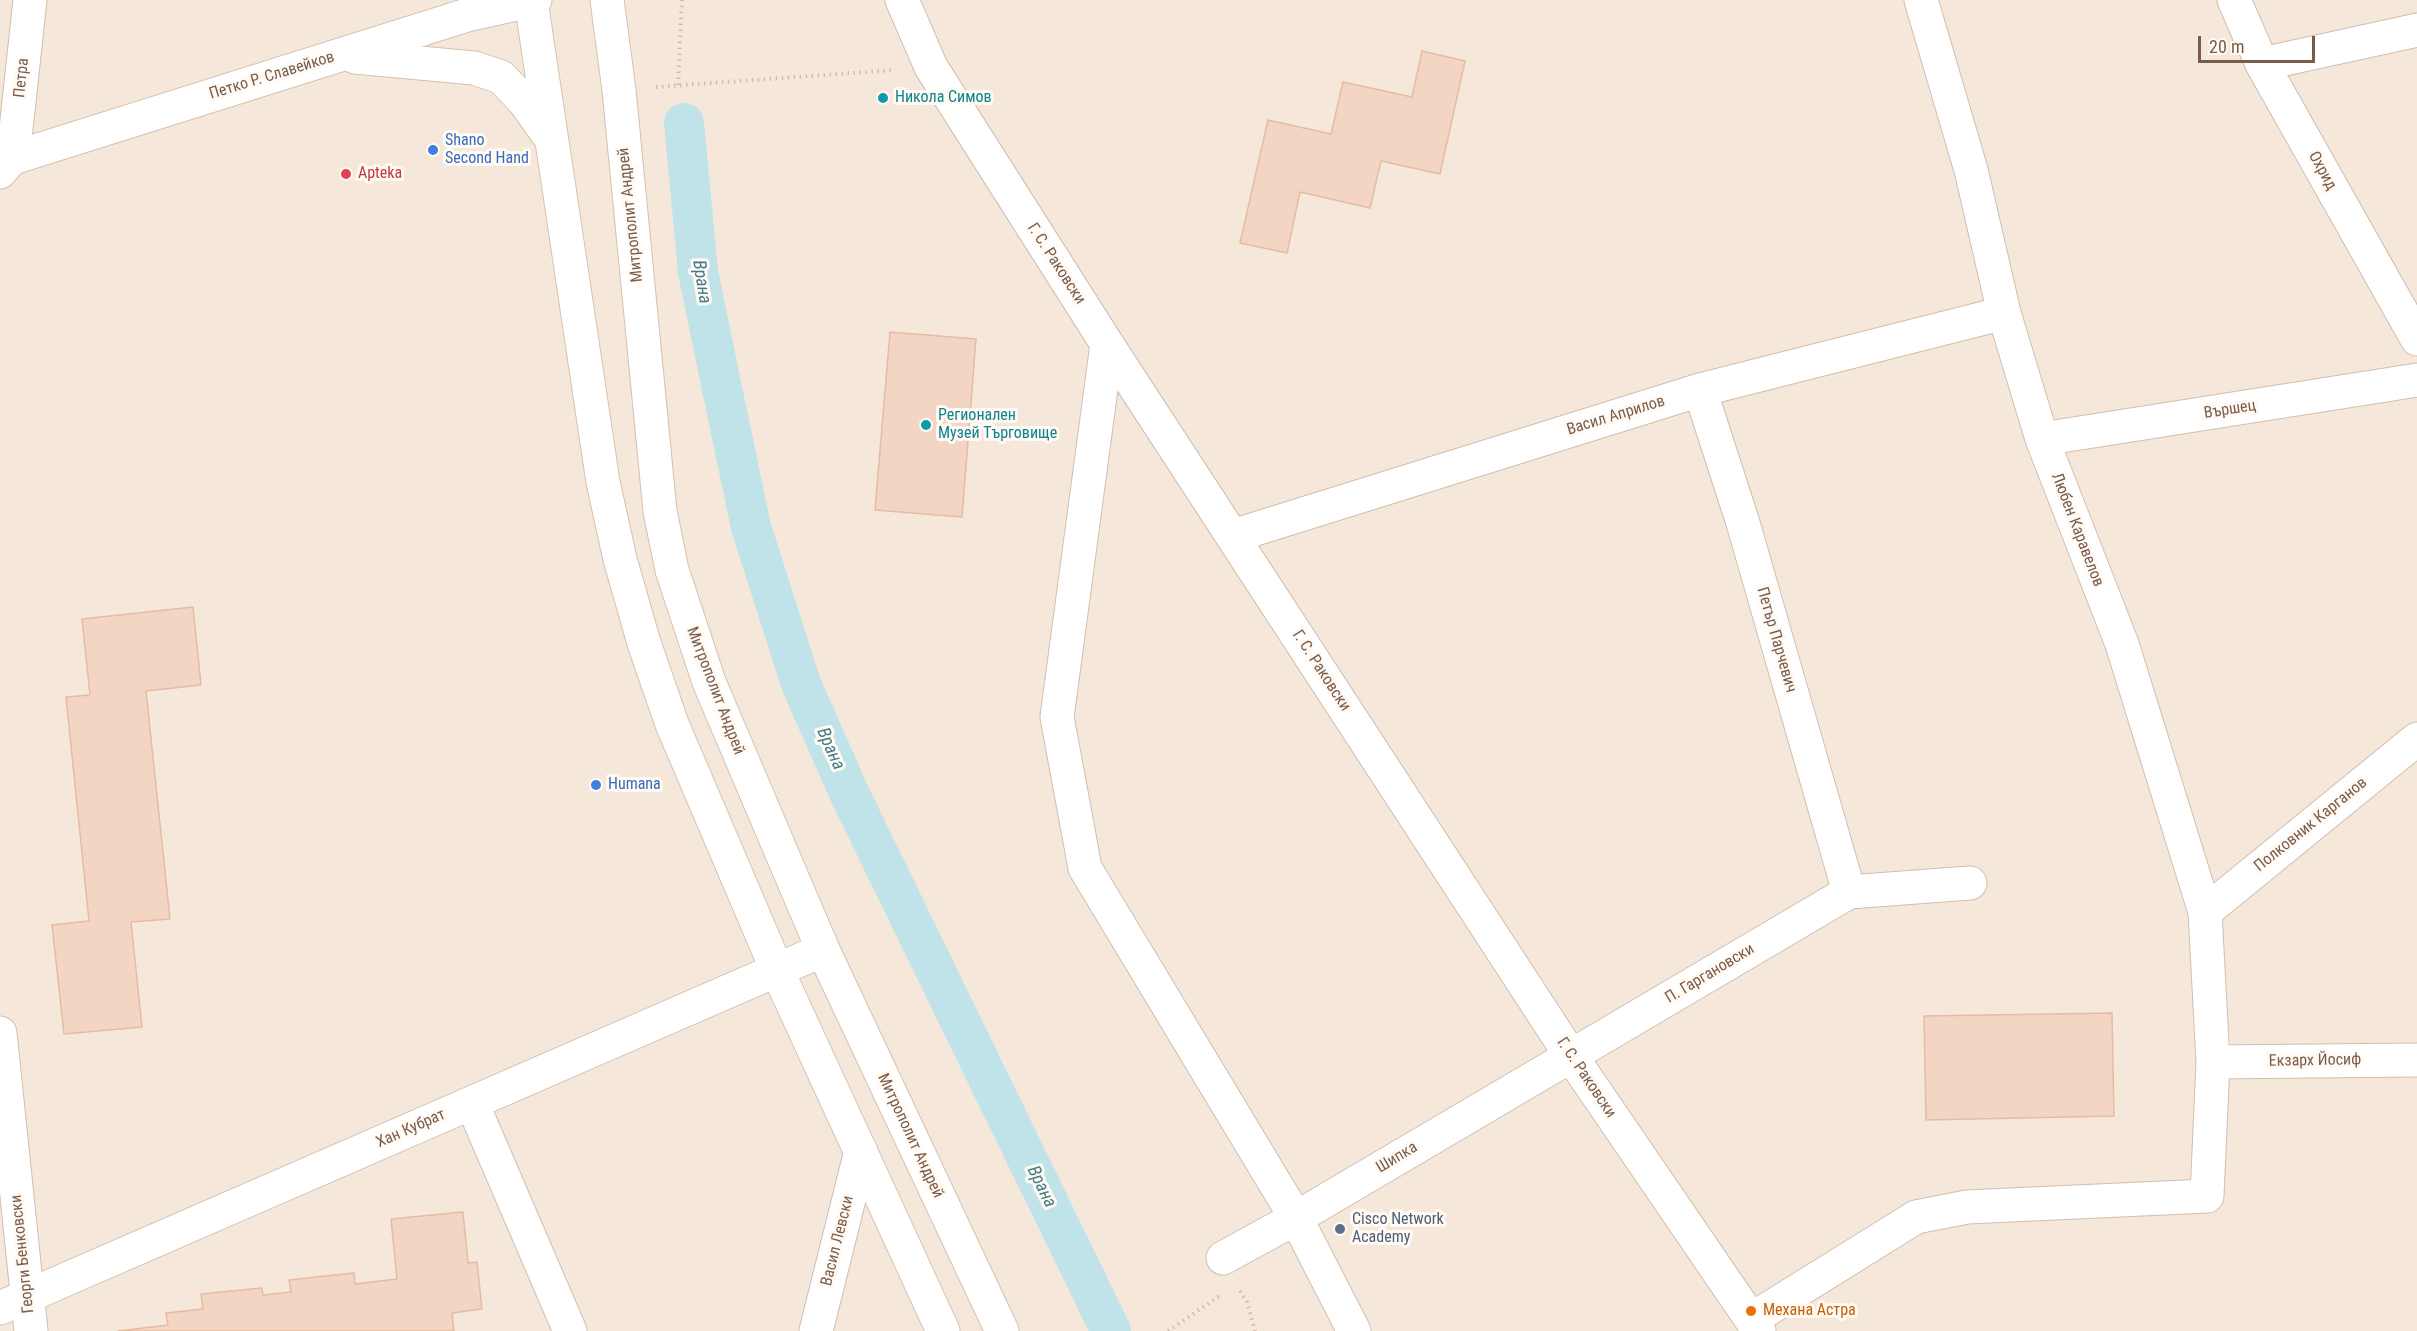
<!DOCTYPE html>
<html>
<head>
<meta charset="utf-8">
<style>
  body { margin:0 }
  #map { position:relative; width:2417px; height:1331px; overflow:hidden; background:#fdf6ec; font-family:"Roboto Condensed",sans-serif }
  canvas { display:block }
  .scale { position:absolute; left:2198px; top:36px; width:117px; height:27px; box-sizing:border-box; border:3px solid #7a5c4d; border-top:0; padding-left:8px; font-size:18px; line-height:21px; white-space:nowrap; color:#7a5c4d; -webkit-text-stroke:4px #fffaf3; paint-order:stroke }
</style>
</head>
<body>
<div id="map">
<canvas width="2417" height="1331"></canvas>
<div class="scale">20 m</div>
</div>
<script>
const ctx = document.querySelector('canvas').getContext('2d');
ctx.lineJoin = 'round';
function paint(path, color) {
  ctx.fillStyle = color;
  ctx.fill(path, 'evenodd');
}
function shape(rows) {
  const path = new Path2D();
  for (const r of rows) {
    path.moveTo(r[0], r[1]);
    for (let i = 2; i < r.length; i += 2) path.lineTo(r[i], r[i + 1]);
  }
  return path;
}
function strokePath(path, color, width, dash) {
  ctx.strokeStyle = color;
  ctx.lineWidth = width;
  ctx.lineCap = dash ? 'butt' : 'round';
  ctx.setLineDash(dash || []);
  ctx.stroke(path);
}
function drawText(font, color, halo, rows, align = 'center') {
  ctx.font = font + ' "Roboto Condensed",sans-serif';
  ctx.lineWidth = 6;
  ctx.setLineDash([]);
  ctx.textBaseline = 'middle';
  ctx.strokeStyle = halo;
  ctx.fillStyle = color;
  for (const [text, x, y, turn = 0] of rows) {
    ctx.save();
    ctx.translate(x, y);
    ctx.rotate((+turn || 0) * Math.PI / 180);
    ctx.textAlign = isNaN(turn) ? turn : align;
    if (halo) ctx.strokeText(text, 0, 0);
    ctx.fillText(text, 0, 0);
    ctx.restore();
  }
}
const residential = shape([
  [0,0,2417,0,2417,1331,0,1331]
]);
const canal = shape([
  [684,123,698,272,719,374,751,527,801,684,851,797,1111,1331]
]);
const building = shape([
  [1422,51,1465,61,1440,174,1381,161,1370,208,1300,192,1287,253,1240,243,1268,120,1331,134,1343,82,1412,97,1422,51],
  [890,332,976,339,962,517,875,510,890,332],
  [193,607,201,685,146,691,170,919,131,922,142,1027,64,1034,52,925,89,921,66,697,90,695,82,619,193,607],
  [2112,1013,2114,1116,1926,1120,1924,1016,2112,1013],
  [463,1212,468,1263,477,1262,482,1309,452,1313,454,1331,118,1331,168,1325,166,1313,203,1309,201,1294,262,1288,263,1295,291,1292,289,1280,354,1273,355,1284,397,1279,391,1219,463,1212]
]);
const path = shape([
  [678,85,682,0],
  [656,87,894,70],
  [1240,1291,1247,1302,1255,1331],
  [1168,1331,1221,1295]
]);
const pedestrian = shape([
  [472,1103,570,1331],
  [816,1331,861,1151]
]);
const minor = shape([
  [902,0,931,67,1107,344,1571,1056,1759,1331],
  [2234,0,2262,64,2417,339],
  [2262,64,2417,30],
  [0,172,13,157,30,0],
  [1107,344,1057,717,1085,868,1296,1218,1354,1331],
  [1700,390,1743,523,1849,892],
  [2042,439,2417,380],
  [1233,536,1700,390,2004,313],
  [2205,912,2417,739],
  [0,1033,31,1331],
  [2213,1062,2417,1060],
  [1223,1258,1296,1218,1849,892,1970,883],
  [0,1308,823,950],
  [1752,1319,1916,1217,1967,1207,2207,1196,2213,1062,2205,912,2122,644,2042,439,2004,313,1971,170,1921,0]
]);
const secondary = shape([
  [607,0,619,90,660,511,672,570,709,682,823,950,1002,1331],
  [531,1,603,482,620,559,644,643,672,724,777,970,943,1331],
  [355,57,474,68,501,77,524,101,549,136],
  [0,162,467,15,535,0]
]);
const markers = [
  [883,98,6,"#0f9aa8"],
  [433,150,6,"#3f7fe0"],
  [346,174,6,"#e0444e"],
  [926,425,6,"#0f9aa8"],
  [596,785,6,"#3f7fe0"],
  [1340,1229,6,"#5c6f8a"],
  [1751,1311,6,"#e8710a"]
];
const streetNames = [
  ["Петко Р. Славейков",272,76,-17],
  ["Петра",22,78,-84],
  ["Охрид",2322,171,61],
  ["Митрополит Андрей",631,215,-96],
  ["Г. С. Раковски",1056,264,57],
  ["Вършец",2230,410,-9],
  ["Васил Априлов",1616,416,-17],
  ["Любен Каравелов",2077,530,69],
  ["Петър Парчевич",1776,640,74],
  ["Г. С. Раковски",1321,671,57],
  ["Митрополит Андрей",715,691,69],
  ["Полковник Карганов",2311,825,-39],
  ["П. Гаргановски",1710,974,-31],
  ["Екзарх Йосиф",2315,1061,-1],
  ["Г. С. Раковски",1586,1078,56],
  ["Хан Кубрат",411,1129,-24],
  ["Митрополит Андрей",910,1136,65],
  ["Шипка",1397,1158,-31],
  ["Васил Левски",838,1241,-76],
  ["Георги Бенковски",23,1254,-96]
];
const cultureNames = [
  ["Никола Симов",895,98],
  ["Регионален",938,416],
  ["Музей Търговище",938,434]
];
const shopNames = [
  ["Shano",445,141],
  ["Second Hand",445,159],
  ["Humana",608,785]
];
const healthNames = [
  ["Apteka",358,174]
];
const serviceNames = [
  ["Cisco Network",1352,1220],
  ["Academy",1352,1238]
];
const foodNames = [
  ["Механа Астра",1763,1311]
];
const waterNames = [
  ["Врана",701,282,81],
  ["Врана",830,749,66],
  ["Врана",1041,1187,64]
];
paint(residential, '#f5e8da');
strokePath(canal, '#bfe3e8', 40);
paint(building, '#f3d5c3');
strokePath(building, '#e6bba3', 1.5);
strokePath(pedestrian, '#d1beb0', 35);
strokePath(minor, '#d1beb0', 35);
strokePath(secondary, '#d6c0b0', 35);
strokePath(path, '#d9b8a5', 4, [1.5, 4.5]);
strokePath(pedestrian, '#fff', 33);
strokePath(minor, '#fff', 33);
strokePath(secondary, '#fff', 33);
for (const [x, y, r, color] of markers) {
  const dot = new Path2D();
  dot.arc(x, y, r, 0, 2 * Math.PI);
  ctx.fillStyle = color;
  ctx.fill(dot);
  strokePath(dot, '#fffaf3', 2);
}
drawText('16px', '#7a5c4d', '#fffaf3', streetNames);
drawText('16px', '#0d838f', '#fffaf3', cultureNames, 'left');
drawText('16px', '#366cbe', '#fffaf3', shopNames, 'left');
drawText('16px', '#be3a42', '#fffaf3', healthNames, 'left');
drawText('16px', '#4e5e75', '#fffaf3', serviceNames, 'left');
drawText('16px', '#c56008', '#fffaf3', foodNames, 'left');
drawText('italic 18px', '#437c86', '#fffaf3', waterNames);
</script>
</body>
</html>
